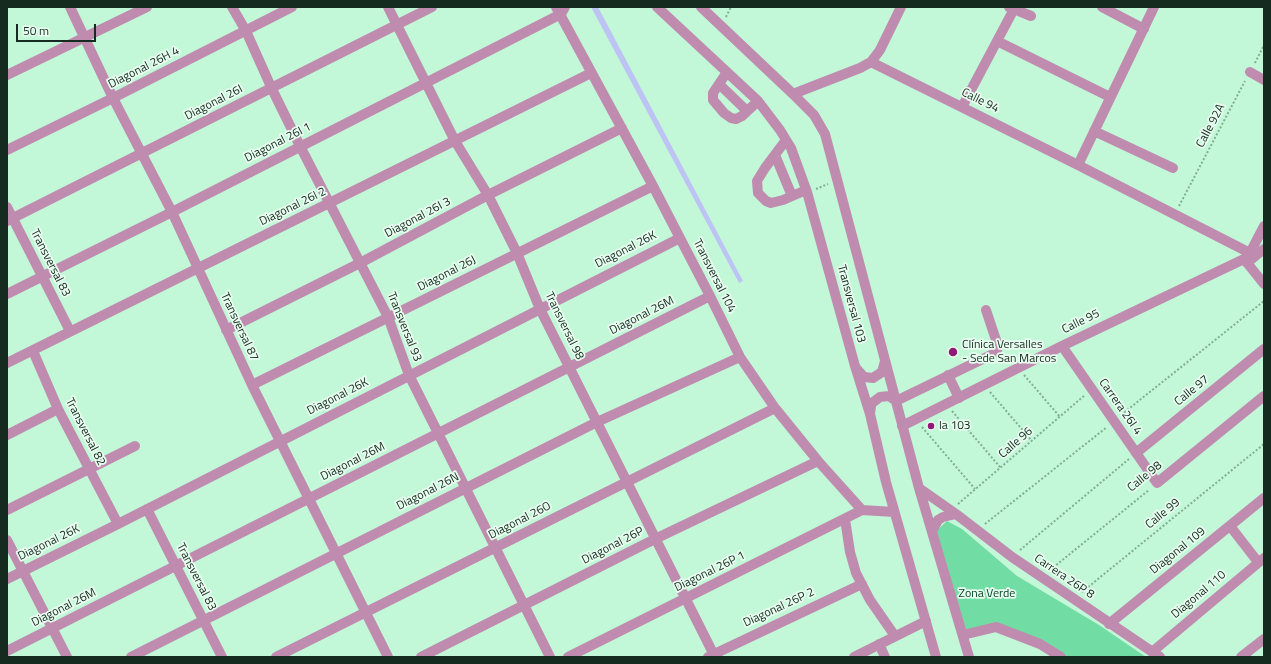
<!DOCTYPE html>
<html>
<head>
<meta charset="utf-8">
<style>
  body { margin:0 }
  #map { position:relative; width:1271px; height:664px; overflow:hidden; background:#c2f8d8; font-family:"Titillium Web",sans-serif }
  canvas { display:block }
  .frame { position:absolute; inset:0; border:8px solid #162b20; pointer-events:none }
  .scale { position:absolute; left:16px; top:24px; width:80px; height:18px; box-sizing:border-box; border:2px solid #162b20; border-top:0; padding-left:5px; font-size:12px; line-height:14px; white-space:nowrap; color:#162b20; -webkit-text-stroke:3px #e8fdef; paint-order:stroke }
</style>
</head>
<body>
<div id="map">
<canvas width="1271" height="664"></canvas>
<div class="frame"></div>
<div class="scale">50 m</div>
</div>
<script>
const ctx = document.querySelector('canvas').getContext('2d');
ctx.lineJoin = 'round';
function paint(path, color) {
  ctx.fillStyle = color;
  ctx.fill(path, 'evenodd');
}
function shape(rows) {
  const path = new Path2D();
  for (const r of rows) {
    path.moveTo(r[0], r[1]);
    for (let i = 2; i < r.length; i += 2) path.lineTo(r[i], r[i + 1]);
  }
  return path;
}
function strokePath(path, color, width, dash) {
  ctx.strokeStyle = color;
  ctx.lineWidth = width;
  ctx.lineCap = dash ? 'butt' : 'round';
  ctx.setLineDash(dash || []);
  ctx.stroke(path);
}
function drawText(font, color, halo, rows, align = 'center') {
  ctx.font = font + ' "Titillium Web",sans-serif';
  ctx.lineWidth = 3.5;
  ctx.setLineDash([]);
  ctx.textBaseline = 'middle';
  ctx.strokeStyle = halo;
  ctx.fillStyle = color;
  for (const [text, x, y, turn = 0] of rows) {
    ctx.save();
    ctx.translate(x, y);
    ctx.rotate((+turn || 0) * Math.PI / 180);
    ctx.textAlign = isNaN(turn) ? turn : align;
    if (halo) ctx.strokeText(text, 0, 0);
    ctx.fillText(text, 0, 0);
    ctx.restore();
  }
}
const green = shape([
  [947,521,962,529,1017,576,1099,625,1146,657,1068,657,1040,641,996,625,964,633,935,532]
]);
const water = shape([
  [591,7,598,7,743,281,739,283]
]);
const path = shape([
  [726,17,731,7],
  [1255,63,1264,45],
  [816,189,828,184],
  [1179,206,1245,81],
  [1024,375,1060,417],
  [990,392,1032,441],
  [952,411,1000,467],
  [1121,415,1264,301],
  [922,427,975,489],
  [958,504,1085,395],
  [985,524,1107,427],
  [1020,550,1129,459],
  [1050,570,1149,490],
  [1082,592,1264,444]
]);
const minor = shape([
  [70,7,113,98,172,212,252,385,388,657],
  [232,7,246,31,272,89,300,146,388,317,409,375,550,657],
  [388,7,455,141,488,195,517,253,540,309,715,657],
  [556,7,653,186,710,296,740,357,775,408,818,461,862,510,894,512],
  [657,7,758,101,780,130,791,148,807,192,855,366,870,414,886,482,936,657],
  [701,7,793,94,814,115,825,134,919,488,969,657],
  [1009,7,1031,16],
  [1102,7,1144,29],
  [997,41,1110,97],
  [871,62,1078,165,1250,253],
  [727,72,713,93,713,100,724,113,731,118,736,119,742,116,758,101],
  [1250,72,1264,80],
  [7,75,147,7],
  [719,84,747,111],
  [793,94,860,68,871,62,880,50,901,7],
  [962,107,1014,9],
  [1094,131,1173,168],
  [786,140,765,168,757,181,758,193,766,201,771,203,783,200,806,190],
  [7,150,113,98,292,7],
  [775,155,792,196],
  [1078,165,1154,7],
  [7,207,70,331],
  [7,221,432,7],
  [1244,259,1264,284],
  [1247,263,1264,249],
  [7,294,172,212,561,14,565,7],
  [226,330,360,263,488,195,622,128],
  [1062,346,1157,483,1264,396],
  [33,351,58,409,118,524],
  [7,363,591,73],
  [856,368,864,377,873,378,882,372,885,361],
  [948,375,959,398],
  [252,385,653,186],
  [896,401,993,354,997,350,998,346,986,310],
  [870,414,871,406,872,403,880,397,889,396,896,401],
  [902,426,1062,346,1244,259,1250,253,1264,226],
  [7,435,58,409],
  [1136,453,1264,349],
  [919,488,956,514,1012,557,1160,657],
  [147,509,222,657],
  [7,510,135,446],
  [845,519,850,552,856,573,870,600,895,636],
  [1230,526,1258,562],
  [932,531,938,520,943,517,956,514],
  [7,540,67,657],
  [7,579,118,524,680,238],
  [1109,624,1264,498],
  [963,635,996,627,1040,644,1061,657],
  [879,644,885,657],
  [7,651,710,296],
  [1152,652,1264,558],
  [131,657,597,422,740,357],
  [276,657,775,408],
  [421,657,655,539,818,461],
  [568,657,862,510],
  [708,657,862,584],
  [854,657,926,621],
  [1241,657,1264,639]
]);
const markers = [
  [953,352,5,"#901978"],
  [931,426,4,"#901978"]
];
const streetNames = [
  ["Diagonal 26H 4",144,68,-27],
  ["Calle 94",980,101,26],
  ["Diagonal 26I",214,103,-27],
  ["Calle 92A",1211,126,-62],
  ["Diagonal 26I 1",278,143,-27],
  ["Diagonal 26I 2",293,207,-26],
  ["Diagonal 26I 3",418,218,-28],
  ["Diagonal 26K",626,250,-27],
  ["Transversal 83",50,263,63],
  ["Diagonal 26J",447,274,-27],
  ["Transversal 104",714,276,63],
  ["Transversal 103",851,304,75],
  ["Diagonal 26M",642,316,-27],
  ["Calle 95",1081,322,-26],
  ["Transversal 98",564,326,64],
  ["Transversal 87",239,327,65],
  ["Transversal 93",404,327,68],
  ["Calle 97",1192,391,-39],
  ["Diagonal 26K",338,397,-27],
  ["Carrera 26I 4",1120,407,55],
  ["Transversal 82",85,432,63],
  ["Calle 96",1016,443,-41],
  ["Diagonal 26M",353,462,-27],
  ["Calle 98",1145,477,-39],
  ["Diagonal 26N",428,492,-27],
  ["Calle 99",1163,514,-39],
  ["Diagonal 26O",520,521,-27],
  ["Diagonal 26K",49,543,-26],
  ["Diagonal 26P",613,546,-27],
  ["Diagonal 109",1178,551,-39],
  ["Diagonal 26P 1",710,572,-26],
  ["Transversal 83",196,577,63],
  ["Carrera 26P 8",1064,577,34],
  ["Diagonal 110",1199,595,-40],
  ["Diagonal 26M",64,608,-27],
  ["Diagonal 26P 2",779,608,-25]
];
const poiNames = [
  ["Clínica Versalles",962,345],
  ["- Sede San Marcos",962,359],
  ["la 103",939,426]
];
const parkNames = [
  ["Zona Verde",987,594]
];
paint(green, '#71dca3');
paint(water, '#bdc4f4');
strokePath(path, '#83ad94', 2, [2, 2]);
strokePath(minor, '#bf8caf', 10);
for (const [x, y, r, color] of markers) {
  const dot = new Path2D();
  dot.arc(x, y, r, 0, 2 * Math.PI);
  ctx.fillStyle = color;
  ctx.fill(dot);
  strokePath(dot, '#e8fdef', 1.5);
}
drawText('12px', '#162b20', '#e8fdef', streetNames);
drawText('12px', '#162b20', '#e8fdef', poiNames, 'left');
drawText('12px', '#004427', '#e8fdef', parkNames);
</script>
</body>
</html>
